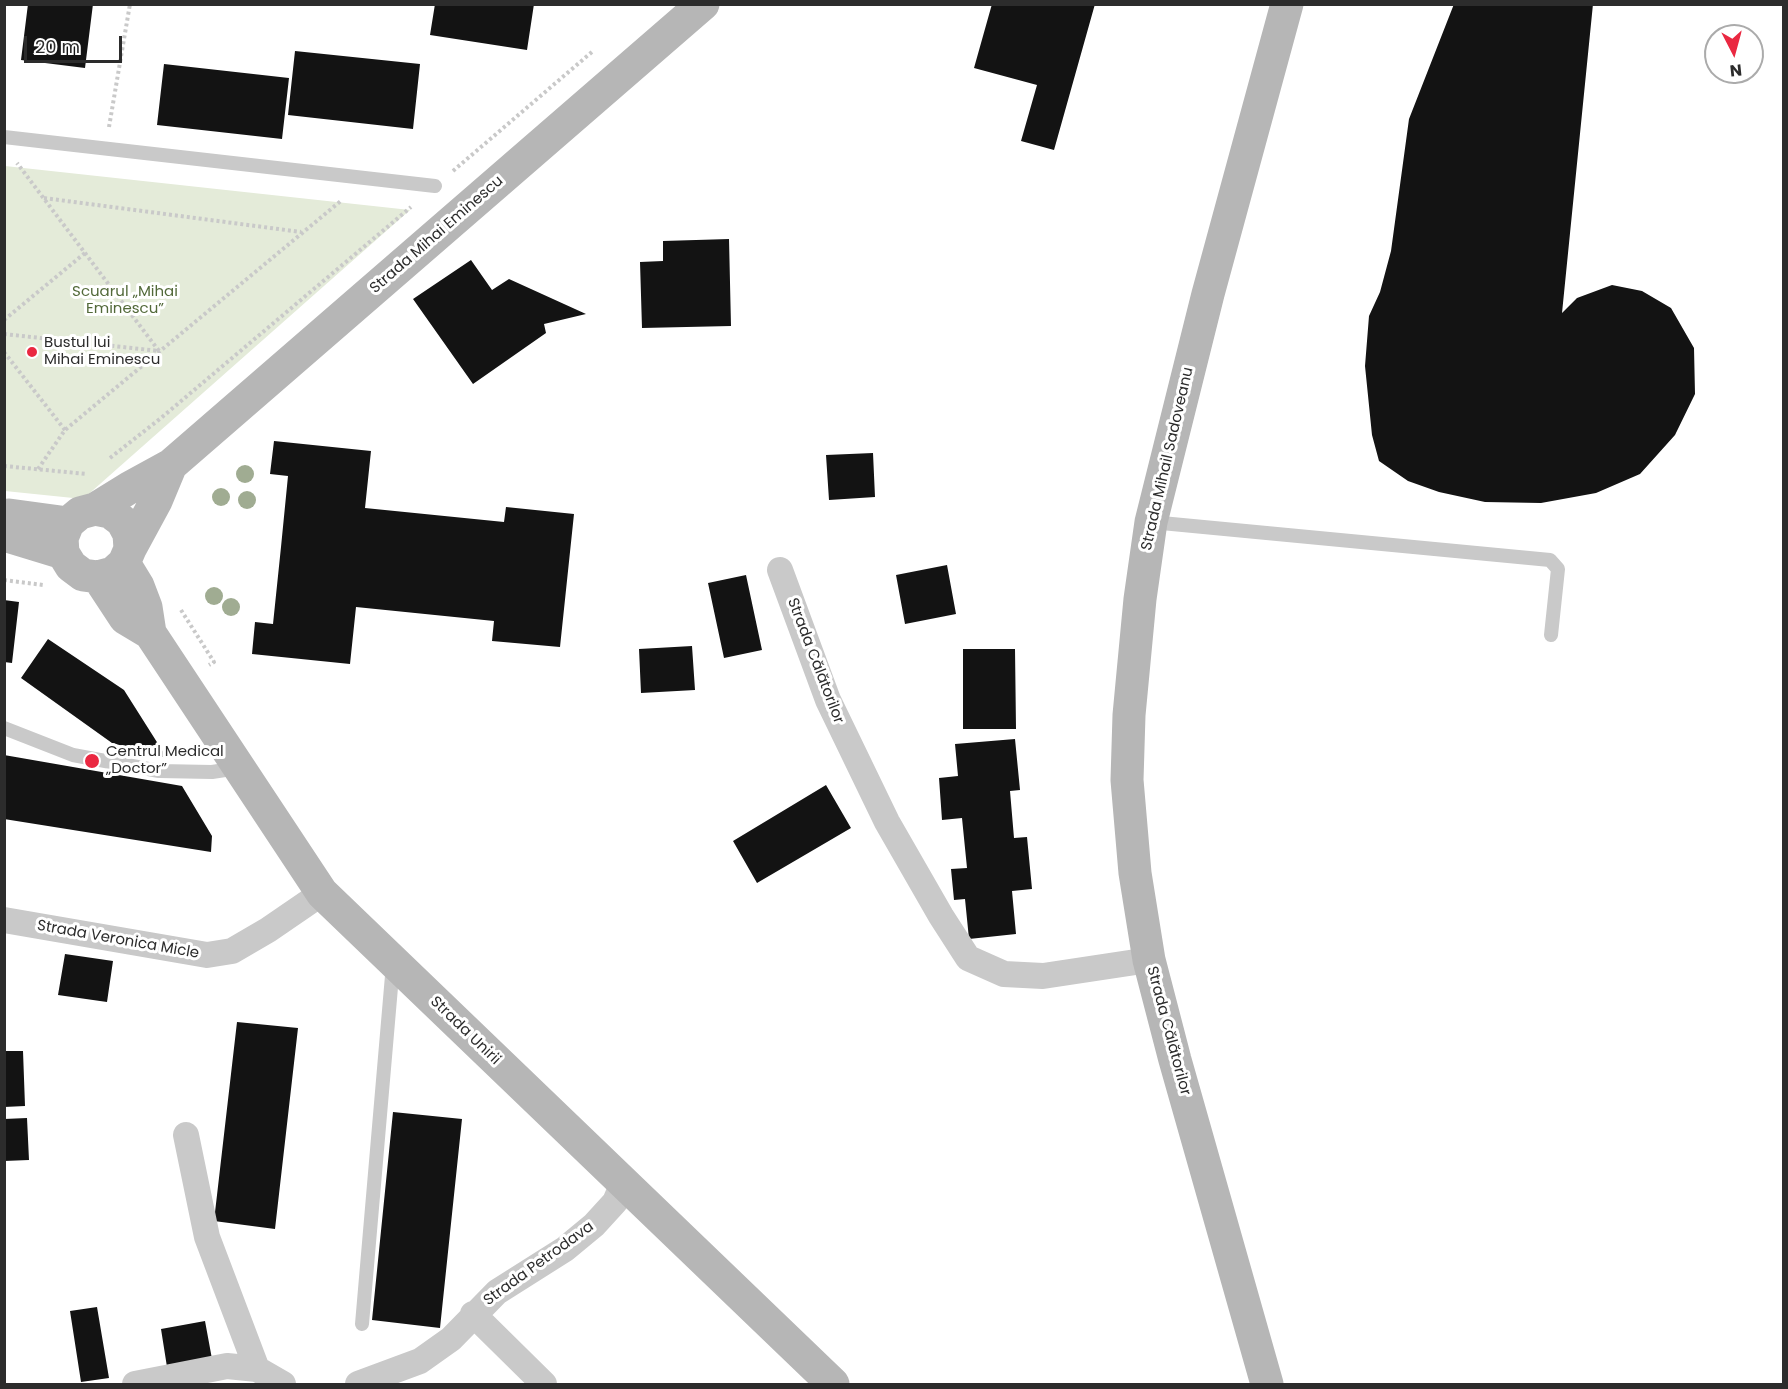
<!DOCTYPE html>
<html>
<head>
<meta charset="utf-8">
<style>
  body { margin:0 }
  #map { position:relative; width:1788px; height:1389px; overflow:hidden; background:#fff; font-family:Poppins,sans-serif }
  canvas { display:block }
  .frame { position:absolute; inset:0; border:6px solid #2c2c2c; pointer-events:none }
  .north { position:absolute; left:1704px; top:24px; width:60px; height:60px; box-sizing:border-box; background:#fff; border:2px solid #ababab; border-radius:50%; rotate:174deg; font-size:16px; font-weight:700; line-height:24px; text-align:center; color:#2c2c2c }
  .north::after { content:''; display:block; margin:auto; width:21px; height:27px; background:#ea2841; clip-path:polygon(50% 0,100% 100%,50% 72%,0 100%) }
  .scale { position:absolute; left:24px; top:36px; width:98px; height:27px; box-sizing:border-box; border:3px solid #2c2c2c; border-top:0; padding-left:8px; font-size:18px; line-height:21px; white-space:nowrap; color:#2c2c2c; -webkit-text-stroke:4px #fff; paint-order:stroke }
</style>
</head>
<body>
<div id="map">
<canvas width="1788" height="1389"></canvas>
<div class="frame"></div>
<div class="north">N</div>
<div class="scale">20 m</div>
</div>
<script>
const ctx = document.querySelector('canvas').getContext('2d');
ctx.lineJoin = 'round';
function paint(path, color) {
  ctx.fillStyle = color;
  ctx.fill(path, 'evenodd');
}
function shape(rows) {
  const path = new Path2D();
  for (const r of rows) {
    path.moveTo(r[0], r[1]);
    for (let i = 2; i < r.length; i += 2) path.lineTo(r[i], r[i + 1]);
  }
  return path;
}
function strokePath(path, color, width, dash) {
  ctx.strokeStyle = color;
  ctx.lineWidth = width;
  ctx.lineCap = dash ? 'butt' : 'round';
  ctx.setLineDash(dash || []);
  ctx.stroke(path);
}
function drawText(font, color, halo, rows, align = 'center') {
  ctx.font = font + ' Poppins,sans-serif';
  ctx.lineWidth = 6;
  ctx.setLineDash([]);
  ctx.textBaseline = 'middle';
  ctx.strokeStyle = halo;
  ctx.fillStyle = color;
  for (const [text, x, y, turn = 0] of rows) {
    ctx.save();
    ctx.translate(x, y);
    ctx.rotate((+turn || 0) * Math.PI / 180);
    ctx.textAlign = isNaN(turn) ? turn : align;
    if (halo) ctx.strokeText(text, 0, 0);
    ctx.fillText(text, 0, 0);
    ctx.restore();
  }
}
const green = shape([
  [5,166,410,210,83,499,5,491]
]);
const building = shape([
  [28,4,93,4,85,68,21,60],
  [435,4,534,4,527,50,430,35],
  [992,4,1095,4,1054,150,1021,141,1037,85,974,68],
  [1454,4,1593,4,1562,313,1577,298,1612,285,1642,291,1671,308,1694,348,1695,394,1675,435,1640,474,1596,493,1541,503,1485,502,1439,492,1408,481,1379,461,1372,435,1365,366,1369,316,1380,292,1391,251,1409,119],
  [295,51,420,64,413,129,288,115],
  [164,64,289,78,282,139,157,125],
  [729,239,731,326,642,328,640,262,663,261,663,241],
  [471,260,492,290,509,279,586,314,544,324,546,333,473,384,413,299],
  [274,441,371,451,365,508,504,522,506,507,574,514,560,647,492,641,494,621,356,607,350,664,252,654,255,622,273,624,281,547,288,476,270,474],
  [873,453,875,497,829,500,826,455],
  [947,565,956,614,905,624,896,575],
  [746,575,762,650,724,658,708,583],
  [4,600,19,602,12,663,4,662],
  [48,639,124,690,167,758,112,743,21,678],
  [692,646,695,690,641,693,639,649],
  [963,649,1015,649,1016,729,963,729],
  [1015,739,1020,790,1010,791,1014,838,1027,837,1032,889,1012,891,1016,934,969,939,965,899,954,900,951,869,967,868,962,818,942,820,939,778,958,776,955,744],
  [4,755,182,786,212,836,211,852,4,819],
  [826,785,851,828,757,883,733,841],
  [65,954,113,961,107,1002,58,995],
  [237,1022,298,1028,275,1229,214,1221],
  [4,1051,23,1051,25,1106,4,1107],
  [393,1112,462,1119,440,1328,372,1320],
  [27,1118,29,1160,4,1161,4,1119],
  [97,1307,109,1378,81,1382,70,1311],
  [205,1321,212,1359,167,1367,161,1329]
]);
const path = shape([
  [109,127,130,4],
  [453,171,593,51],
  [44,198,301,232],
  [4,320,85,253],
  [4,334,159,351,17,163],
  [4,352,65,430],
  [110,458,161,418,411,207],
  [4,466,87,474],
  [38,469,65,430,342,200],
  [4,580,43,585],
  [181,610,214,662,209,665]
]);
const lane = shape([
  [4,137,435,186],
  [1151,522,1550,560,1558,569,1551,635],
  [4,728,73,755,159,771,212,772,238,768],
  [362,1324,393,964]
]);
const street = shape([
  [780,570,828,700,887,822,941,916,968,958,1004,974,1043,976,1149,960],
  [4,920,207,955,232,951,268,930,322,893],
  [186,1135,207,1237,257,1369],
  [473,1314,544,1384],
  [135,1384,227,1366,257,1369,283,1384],
  [358,1384,420,1361,451,1339,497,1292,565,1249,594,1225,615,1202,623,1183]
]);
const secondary = shape([
  [95,509,110,512,122,521,129,534,130,549,124,563,113,573,98,577,83,575,71,566,63,553,62,538,68,523,80,513,95,509,129,488,171,465,703,4],
  [4,516,9,515,68,523],
  [4,535,63,553],
  [130,549,156,501,171,465],
  [124,563,138,586,146,607,150,633,322,893,833,1384],
  [98,577,125,618,150,633],
  [1267,1384,1175,1060,1149,960,1135,873,1127,780,1129,715,1140,599,1151,522,1208,294,1287,4]
]);
const trees = [
  [245,474],
  [221,497],
  [247,500],
  [214,596],
  [231,607]
];
const markers = [
  [32,352,6,"#ea2841"],
  [92,761,8,"#ea2841"]
];
const streetNames = [
  ["Strada Mihai Eminescu",437,235,-41],
  ["Strada Mihail Sadoveanu",1168,459,-77],
  ["Strada Călătorilor",815,661,69],
  ["Strada Veronica Micle",118,940,10],
  ["Strada Unirii",465,1031,44],
  ["Strada Călătorilor",1168,1031,75],
  ["Strada Petrodava",539,1264,-36]
];
const parkNames = [
  ["Scuarul „Mihai",125,292],
  ["Eminescu”",125,309]
];
const poiNames = [
  ["Bustul lui",44,343],
  ["Mihai Eminescu",44,360],
  ["Centrul Medical",106,752],
  ["„Doctor”",106,769]
];
paint(green, '#e4ebd9');
paint(building, '#131313');
strokePath(path, '#c9c9c9', 4, [3, 3]);
strokePath(lane, '#c9c9c9', 14);
strokePath(street, '#c9c9c9', 26);
strokePath(secondary, '#b6b6b6', 33);
ctx.fillStyle = '#a0ac92';
for (const [x, y] of trees) {
  ctx.beginPath();
  ctx.arc(x, y, 9, 0, 2 * Math.PI);
  ctx.fill();
}
for (const [x, y, r, color] of markers) {
  const dot = new Path2D();
  dot.arc(x, y, r, 0, 2 * Math.PI);
  ctx.fillStyle = color;
  ctx.fill(dot);
  strokePath(dot, '#fff', 2);
}
drawText('15px', '#2c2c2c', '#fff', streetNames);
drawText('15px', '#526939', '#fff', parkNames);
drawText('15px', '#2c2c2c', '#fff', poiNames, 'left');
</script>
</body>
</html>
